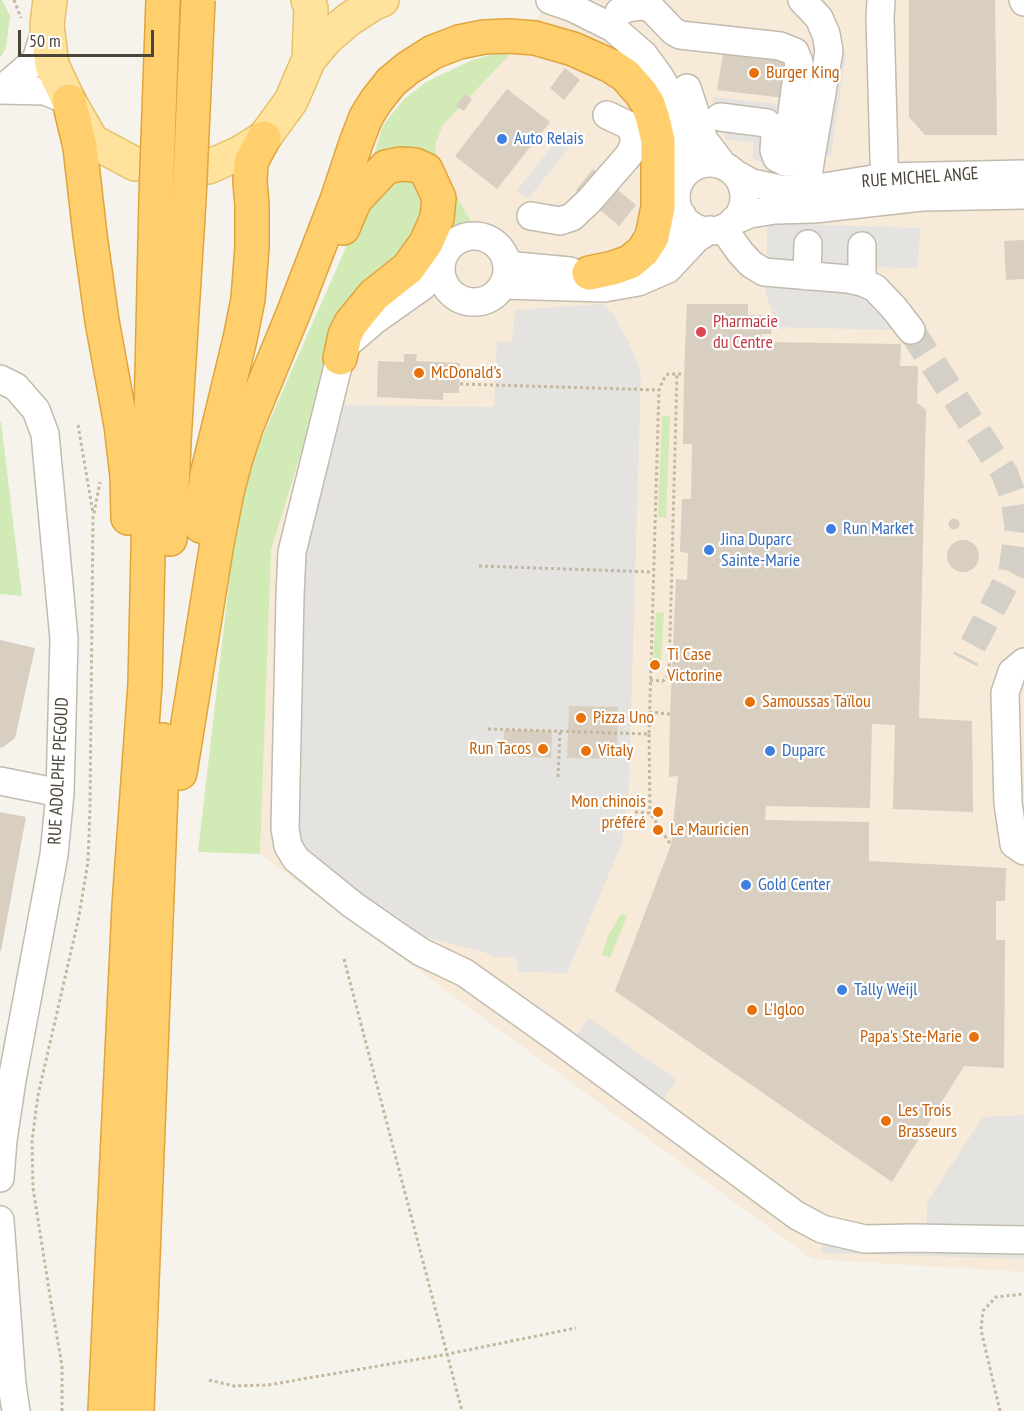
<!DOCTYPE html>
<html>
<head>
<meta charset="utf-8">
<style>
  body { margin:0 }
  #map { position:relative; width:1024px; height:1411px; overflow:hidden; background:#f6f3ec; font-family:"PT Sans Narrow",sans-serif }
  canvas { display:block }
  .scale { position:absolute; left:18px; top:30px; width:136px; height:27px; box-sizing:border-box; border:3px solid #4b4439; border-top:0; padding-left:8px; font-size:18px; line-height:21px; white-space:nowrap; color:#4b4439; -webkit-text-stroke:4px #fff; paint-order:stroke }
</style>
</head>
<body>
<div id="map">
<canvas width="1024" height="1411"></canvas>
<div class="scale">50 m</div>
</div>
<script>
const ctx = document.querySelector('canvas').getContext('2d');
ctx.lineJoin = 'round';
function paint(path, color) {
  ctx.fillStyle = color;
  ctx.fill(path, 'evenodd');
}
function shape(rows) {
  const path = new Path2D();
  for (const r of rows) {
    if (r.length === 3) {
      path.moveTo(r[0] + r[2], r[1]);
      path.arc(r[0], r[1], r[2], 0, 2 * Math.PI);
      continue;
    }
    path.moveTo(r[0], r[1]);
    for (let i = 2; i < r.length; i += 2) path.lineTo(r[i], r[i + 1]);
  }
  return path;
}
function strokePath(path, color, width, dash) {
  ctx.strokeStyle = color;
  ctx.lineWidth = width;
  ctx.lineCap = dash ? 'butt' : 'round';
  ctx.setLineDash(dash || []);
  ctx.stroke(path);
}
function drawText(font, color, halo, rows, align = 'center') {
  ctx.font = font + ' "PT Sans Narrow",sans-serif';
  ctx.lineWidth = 4.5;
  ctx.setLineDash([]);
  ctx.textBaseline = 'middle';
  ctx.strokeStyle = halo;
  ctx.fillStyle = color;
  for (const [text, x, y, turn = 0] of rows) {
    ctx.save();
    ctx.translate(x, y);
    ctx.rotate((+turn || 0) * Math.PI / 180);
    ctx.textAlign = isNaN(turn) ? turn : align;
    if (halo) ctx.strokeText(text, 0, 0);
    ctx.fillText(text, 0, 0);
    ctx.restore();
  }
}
const commercial = shape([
  [550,0,1024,0,1024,1272,812,1259,260,854,271,550,341,323,438,165,435,145,443,125,515,49]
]);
const green = shape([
  [0,0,2,0,10,16,6,48,0,58],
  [515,49,443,125,435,145,438,165,471,221,341,323,271,550,260,854,198,852,240,488,346,247,383,125,404,99,426,82,472,60],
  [662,416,670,416,666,518,658,517],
  [0,422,1,422,22,596,0,594],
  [656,612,664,613,661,661,653,661],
  [621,914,627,916,610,958,602,955,608,936]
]);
const parking = shape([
  [818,49,846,55,831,155,765,164,753,159,753,142,726,140,712,97,797,106,804,63,816,65],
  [563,133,573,142,528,199,517,190],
  [767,223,921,228,917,268,782,265,767,261],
  [766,285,854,289,891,318,891,330,778,327,766,295],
  [602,304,614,315,633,351,641,374,629,784,622,843,567,973,518,972,516,957,496,957,481,951,401,932,316,860,293,838,300,562,340,405,494,407,497,341,512,342,515,310],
  [589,1018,677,1080,660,1104,572,1042],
  [1024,1115,1024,1227,927,1224,927,1202,983,1117],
  [822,1240,1024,1245,1024,1259,822,1253]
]);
const building = shape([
  [909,0,995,0,997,135,925,135,909,117],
  [724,48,792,57,785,98,717,90],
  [565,68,580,80,564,100,550,88],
  [507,89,550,122,497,189,455,156],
  [465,94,472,99,464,111,456,106],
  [593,169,636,205,619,226,576,190],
  [1024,240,1024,279,1006,280,1004,241],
  [687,304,748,304,748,315,772,316,771,334,761,334,761,342,901,344,900,366,918,366,917,403,926,410,919,718,972,721,973,812,893,809,895,725,872,724,870,808,766,806,765,820,869,822,869,861,1006,868,1005,901,996,901,996,940,1005,940,1004,1068,964,1066,892,1182,615,991,671,845,678,776,669,777,670,714,676,579,687,580,688,553,680,552,682,499,691,499,692,444,683,444,684,374],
  [404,354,417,354,416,361,460,363,459,393,443,393,443,400,377,397,378,361,404,362],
  [954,524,5.5],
  [963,556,16],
  [0,640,35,648,15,738,2,748,0,747],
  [569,706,618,707,617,759,567,758],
  [504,730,552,731,551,758,503,756],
  [0,812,26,817,1,951,0,951]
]);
const minorTunnel = shape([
  [911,330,1005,474,1014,499,1018,526,1012,571,965,660]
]);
const path = shape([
  [14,0,21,18],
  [460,384,659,390],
  [78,425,93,513],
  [479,566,653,572],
  [650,680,663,681,669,675,677,374],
  [649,712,670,714],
  [488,729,649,734,659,390,663,380,668,374,684,374],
  [649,734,650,813],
  [558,777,560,731],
  [635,812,650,813,671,845],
  [344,959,462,1411],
  [209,1380,234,1386,268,1385,448,1354,576,1328],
  [62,1411,62,1366,50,1296,33,1188,32,1141,38,1095,78,921,88,862,90,809,93,518,100,482],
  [1000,1411,981,1330,983,1311,996,1297,1024,1294]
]);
const minor = shape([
  [550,0,573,8,613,28,644,55,660,77,673,100,681,135,685,158,684,174],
  [802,0,819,18,826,34,829,51,810,163],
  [881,0,880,18,885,193],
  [1023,0,1024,2],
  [619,12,628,8,642,6,651,8,673,31,680,35,780,46,795,52,799,62,785,162,810,163,804,209],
  [687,88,704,140,723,165],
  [0,90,45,91,69,101],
  [1,90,36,60,47,25],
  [720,117,767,123,773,129,775,136,774,150,777,158,779,159],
  [710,197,34],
  [734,173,752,183,780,189,806,190,885,177,1024,174],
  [531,216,560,221,572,217,589,201,629,155,634,145,634,136,630,126,607,115],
  [733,221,750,214,775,210,814,209,922,197,1024,195],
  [723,228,740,252,751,264,764,272,848,279,862,282,875,288,894,308,911,330],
  [474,269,33],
  [506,261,516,266,570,271],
  [643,265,654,260,664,249,682,215],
  [440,266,423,286,375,320,348,343,340,358,292,552,290,596,285,828,288,846,296,859,353,905,396,935,421,952,465,973,559,1040,796,1215,822,1229,865,1239,913,1238,1024,1240],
  [807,276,808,244],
  [862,282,862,246],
  [503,285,604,288,638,282,668,269,696,239,710,230],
  [0,379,16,387,36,410,45,434,64,639,60,793,54,855,12,1080,3,1140,0,1178],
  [1024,662,1012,672,1005,693,1008,803,1014,844,1024,851],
  [0,781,60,793],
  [0,1220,12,1385,16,1411]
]);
const major = shape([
  [50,0,47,25,52,65,69,101,92,141,135,164],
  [308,0,311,8,309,59],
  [208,167,238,154,264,138,291,101,309,59,326,39,348,20,374,3,382,0]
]);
const highway = shape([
  [69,101,80,147,90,235,102,321,121,425,127,476,128,518],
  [340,358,345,335,351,323,374,295,408,268,426,243,437,218,439,198,426,170,415,165,401,164,386,167,355,200,343,228],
  [201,526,207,475,240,339,248,299,252,247,252,205,250,182,251,162,264,138],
  [170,539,174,441,189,199],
  [180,773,217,543,227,492,236,458,246,428,293,314,337,200,356,143,366,117,376,101,391,82,408,68,433,52,459,42,484,37,509,36,535,38,573,49,611,66,625,75,641,93,648,104,653,119,658,141,658,207,652,237,643,251,630,262,613,268,589,273],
  [105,1411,129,906,145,684,156,198],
  [137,1411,163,740]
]);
const highwayBridge = shape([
  [156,198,163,0],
  [189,199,198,0]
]);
const markers = [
  [754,73,6,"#e8710a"],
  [502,139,6,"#3f7fe0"],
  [701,332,6,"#e0444e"],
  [419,373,6,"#e8710a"],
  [831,529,6,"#3f7fe0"],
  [709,550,6,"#3f7fe0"],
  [655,665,6,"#e8710a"],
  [750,702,6,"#e8710a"],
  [581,718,6,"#e8710a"],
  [543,749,6,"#e8710a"],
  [586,751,6,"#e8710a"],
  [770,751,6,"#3f7fe0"],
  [658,812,6,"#e8710a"],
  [658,830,6,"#e8710a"],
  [746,885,6,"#3f7fe0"],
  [842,990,6,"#3f7fe0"],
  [752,1010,6,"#e8710a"],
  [974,1037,6,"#e8710a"],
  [886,1121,6,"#e8710a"]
];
const foodNames = [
  ["Burger King",766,73],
  ["McDonald's",431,373],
  ["Ti Case",667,655],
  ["Victorine",667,676],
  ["Samoussas Taïlou",762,702],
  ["Pizza Uno",593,718],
  ["Run Tacos",531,749,"right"],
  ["Vitaly",598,751],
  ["Mon chinois",646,802,"right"],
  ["préféré",646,823,"right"],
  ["Le Mauricien",670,830],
  ["L'Igloo",764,1010],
  ["Papa's Ste-Marie",962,1037,"right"],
  ["Les Trois",898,1111],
  ["Brasseurs",898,1132]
];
const shopNames = [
  ["Auto Relais",514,139],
  ["Run Market",843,529],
  ["Jina Duparc",721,540],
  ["Sainte-Marie",721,561],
  ["Duparc",782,751],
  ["Gold Center",758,885],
  ["Tally Weijl",854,990]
];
const streetNames = [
  ["RUE MICHEL ANGE",920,178,-4],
  ["RUE ADOLPHE PEGOUD",59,771,-87]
];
const healthNames = [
  ["Pharmacie",713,322],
  ["du Centre",713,343]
];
paint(commercial, '#f7ead8');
paint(green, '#d2eab5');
paint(parking, '#e5e3e0');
paint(building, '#d8cfc1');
strokePath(minorTunnel, '#d4d0c8', 27, [27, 14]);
strokePath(minor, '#c2bbae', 30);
strokePath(major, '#e6c16a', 36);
strokePath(highway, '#e0a43c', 36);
strokePath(path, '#c4b79f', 3, [3, 3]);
strokePath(minor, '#fff', 27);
strokePath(major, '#ffe39c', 33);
strokePath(highway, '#ffcf6e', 33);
strokePath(highwayBridge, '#e0a43c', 36, []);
strokePath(highwayBridge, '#ffcf6e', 33);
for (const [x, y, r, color] of markers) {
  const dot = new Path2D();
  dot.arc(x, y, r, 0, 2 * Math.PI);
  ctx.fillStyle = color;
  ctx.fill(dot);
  strokePath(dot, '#fff', 2);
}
drawText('18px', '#c56008', '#fff', foodNames, 'left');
drawText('18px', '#366cbe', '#fff', shopNames, 'left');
drawText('18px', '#4b4439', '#fff', streetNames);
drawText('18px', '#be3a42', '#fff', healthNames, 'left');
</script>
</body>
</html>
